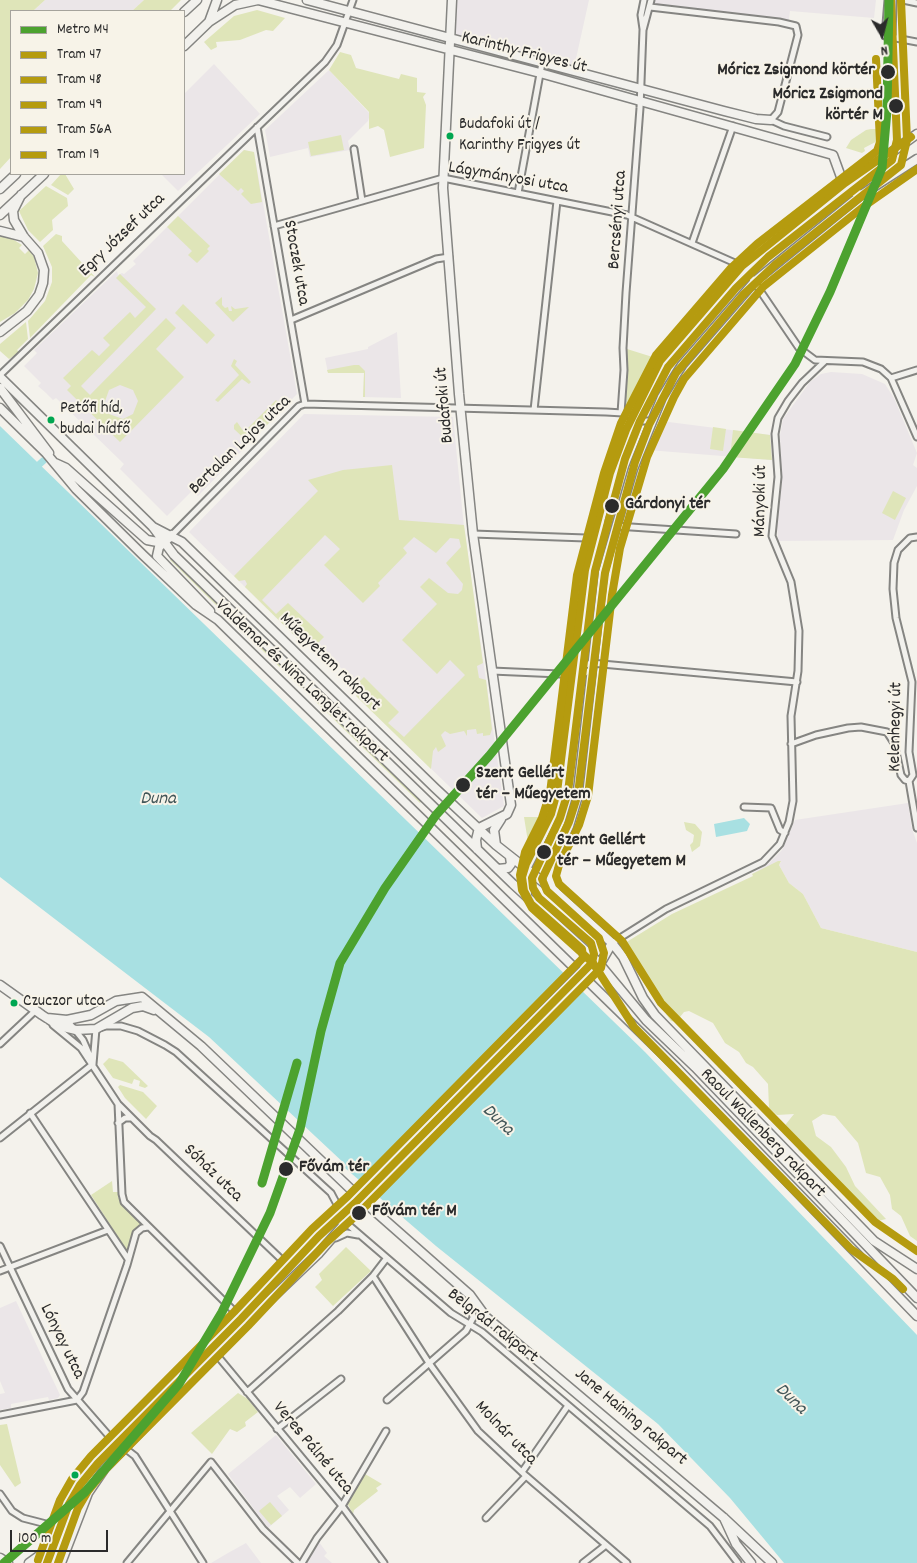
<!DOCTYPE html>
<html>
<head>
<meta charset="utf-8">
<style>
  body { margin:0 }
  #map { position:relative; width:917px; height:1563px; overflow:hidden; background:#f4f2ec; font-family:Dekko,sans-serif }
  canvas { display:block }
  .legend { position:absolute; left:10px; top:10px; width:175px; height:165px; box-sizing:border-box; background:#f7f3e8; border:1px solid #a5a39c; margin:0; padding:6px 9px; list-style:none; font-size:15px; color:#2b2b2b }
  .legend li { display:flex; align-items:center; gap:10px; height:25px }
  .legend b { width:25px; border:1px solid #a5a39c }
  .north { position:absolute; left:857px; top:10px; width:50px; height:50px; -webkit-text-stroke:4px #f7f3e8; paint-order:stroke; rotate:172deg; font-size:14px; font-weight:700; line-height:20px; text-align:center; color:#2b2b2b }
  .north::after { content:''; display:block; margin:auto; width:18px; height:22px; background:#2b2b2b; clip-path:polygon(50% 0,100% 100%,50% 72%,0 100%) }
  .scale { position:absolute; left:10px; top:1530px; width:98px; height:22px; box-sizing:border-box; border:2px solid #2b2b2b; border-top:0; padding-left:6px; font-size:15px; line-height:18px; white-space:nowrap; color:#2b2b2b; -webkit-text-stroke:4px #f7f3e8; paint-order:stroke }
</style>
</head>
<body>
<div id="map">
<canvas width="917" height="1563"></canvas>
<ul class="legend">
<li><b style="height:6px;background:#4ca22f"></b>Metro M4</li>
<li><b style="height:6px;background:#b59b0f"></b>Tram 47</li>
<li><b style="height:6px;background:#b59b0f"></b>Tram 48</li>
<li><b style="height:6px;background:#b59b0f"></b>Tram 49</li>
<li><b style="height:6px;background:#b59b0f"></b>Tram 56A</li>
<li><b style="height:6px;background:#b59b0f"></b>Tram 19</li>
</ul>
<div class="north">N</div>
<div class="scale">100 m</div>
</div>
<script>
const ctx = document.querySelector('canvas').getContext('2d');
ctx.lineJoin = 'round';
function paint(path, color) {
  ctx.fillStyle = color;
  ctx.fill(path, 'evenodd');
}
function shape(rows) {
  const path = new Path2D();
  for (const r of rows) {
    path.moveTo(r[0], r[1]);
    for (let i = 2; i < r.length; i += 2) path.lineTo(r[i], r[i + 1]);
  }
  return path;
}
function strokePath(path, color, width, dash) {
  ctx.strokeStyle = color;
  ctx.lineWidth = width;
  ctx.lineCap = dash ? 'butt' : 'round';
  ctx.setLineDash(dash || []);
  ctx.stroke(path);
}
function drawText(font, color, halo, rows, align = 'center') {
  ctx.font = font + ' Dekko,sans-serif';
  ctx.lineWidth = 4;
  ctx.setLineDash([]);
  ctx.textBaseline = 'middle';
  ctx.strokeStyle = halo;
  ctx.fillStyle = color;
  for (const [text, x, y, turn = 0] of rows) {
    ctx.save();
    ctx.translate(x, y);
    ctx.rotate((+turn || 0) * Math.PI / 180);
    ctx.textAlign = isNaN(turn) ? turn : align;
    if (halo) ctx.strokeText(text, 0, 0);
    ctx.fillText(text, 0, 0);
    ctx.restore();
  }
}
const built = shape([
  [45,0,144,0,132,11,33,11],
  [451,0,589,0,573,72,450,39],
  [642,0,876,0,874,18,790,11,788,26,655,11,642,5],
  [214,64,260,114,178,191,161,174,184,174,184,94],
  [329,70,370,114,368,121,348,141,350,150,310,157,308,148,270,157,265,130],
  [244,150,254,152,297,394,198,496,192,491,167,516,120,469,124,464,56,398,53,400,46,393,38,386,41,383,24,366,37,353,34,350,117,271,118,275,122,273,124,274,136,264,133,261],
  [397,332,401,398,363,397,364,373,328,373,325,358,368,349,368,347],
  [831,372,862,374,885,384,894,398,917,453,913,465,917,468,917,486,904,510,893,540,778,541,777,522,782,483,780,435,783,419,810,382,821,374],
  [304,414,453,417,464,527,504,806,482,818,356,696,359,688,350,676,313,643,304,645,189,532],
  [661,421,770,435,772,460,648,450],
  [908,803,912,829,917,843,917,952,821,928,803,894,789,883,779,865,781,862,752,874,769,863,782,850,795,820],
  [16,1301,60,1395,58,1398,49,1400,48,1397,11,1404,11,1408,0,1410,0,1394,5,1393,0,1381,0,1308],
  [276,1435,316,1484,300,1498,290,1487,277,1496,289,1510,268,1528,228,1474],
  [319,1542,327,1553,324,1556,332,1563,307,1563],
  [246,1543,261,1563,211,1563,228,1553]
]);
const green = shape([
  [0,0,45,0,33,11,11,11,11,157,0,169],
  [144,0,181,0,170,11,132,11],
  [257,10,285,18,273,31,266,30,240,40,216,42,217,47,211,50,204,42,234,16],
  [340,52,351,55,356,68,399,79,401,74,417,78,417,92,426,93,423,97,426,105,424,148,390,157,384,130,378,126,369,129,369,112,329,70],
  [871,129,880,129,880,134,884,135,885,130,888,130,887,136,864,148,865,151,862,153,846,148,851,140,866,130],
  [341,135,344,150,311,156,308,142],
  [244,150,254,152,262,202,251,204,241,194,244,191,241,188,238,191,219,174],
  [61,174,65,174,74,189,68,195,51,185],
  [46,186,67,198,68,206,52,220,53,230,40,242,28,230,19,211],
  [178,216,210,246,207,249,209,251,197,263,188,255,192,251,167,227],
  [56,234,62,236,62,241,95,277,91,275,30,338,28,321,45,301,52,282,52,267,43,246],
  [3,236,14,240,22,245,19,248,25,254,29,250,34,257,38,273,34,289,28,300,15,313,0,322,0,237],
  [120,274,156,309,81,386,90,395,166,318,176,328,156,349,184,377,120,442,67,390,71,386,63,378,92,350,99,356,110,345,103,338,130,312,135,318,146,307,116,278],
  [120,385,133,390,138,401,133,414,123,419,109,414,104,404,109,390],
  [222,297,222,305,225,308,228,307,229,311,232,311,231,306,235,309,249,307,233,322,215,303],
  [183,304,215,335,207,344,175,313],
  [26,322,28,339,17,350,19,352,9,359,0,351,0,344],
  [627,349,659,359,634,407,624,404],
  [234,359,237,361,235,365,251,382,249,384,242,379,218,402,215,400,239,375,231,366],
  [354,365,359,365,365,371,365,397,363,397,364,373,328,373,327,370],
  [276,400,284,408,249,443,234,429,234,425,237,422,244,432],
  [713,427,726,429,723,451,710,449],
  [733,430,770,435,772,460,730,457],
  [392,465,399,520,464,525,483,663,477,666,479,678,486,680,492,729,490,735,483,736,483,733,477,734,476,729,467,730,467,736,464,731,450,734,445,731,441,735,446,746,438,752,436,747,433,751,431,769,356,696,360,690,357,684,364,677,399,712,388,723,404,737,465,675,450,660,437,674,402,640,437,604,420,587,429,578,448,593,458,594,462,590,463,584,446,563,461,547,459,539,450,538,436,553,414,537,403,548,407,553,378,583,380,586,363,603,324,565,340,549,325,535,262,600,276,614,288,603,324,637,316,645,310,642,304,645,245,587,247,584,245,580,239,581,234,576,318,491,308,480,343,470],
  [893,491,906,498,895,520,882,513],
  [172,558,305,688,301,688,170,560],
  [313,696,421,801,420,803,316,702],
  [524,817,546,817,532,843,528,842],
  [684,822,695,824,702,832,700,846,692,852,690,845,693,842,694,835,686,830],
  [778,861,781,861,779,865,789,883,803,894,821,928,917,952,917,1241,910,1236,901,1216,892,1209,890,1195,880,1177,866,1173,858,1143,835,1116,823,1114,812,1121,816,1136,831,1147,846,1167,855,1186,886,1219,878,1221,855,1202,830,1173,799,1151,794,1140,782,1129,794,1114,777,1115,769,1108,768,1084,753,1067,746,1063,739,1052,725,1043,713,1023,689,1011,684,1012,676,1022,671,1021,666,1014,663,1004,652,995,625,943,672,914,753,876,752,874],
  [109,1058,123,1062,148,1086,145,1088,139,1086,140,1081,134,1079,132,1084,113,1078,103,1064],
  [120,1085,143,1092,157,1106,146,1119,125,1098,118,1087],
  [112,1181,113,1192,118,1192,118,1198,121,1198,144,1225,135,1230,127,1251,91,1195],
  [346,1247,371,1271,333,1306,315,1287,322,1280,319,1274],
  [238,1393,248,1399,258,1412,245,1422,246,1426,237,1432,230,1429,212,1454,191,1433],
  [7,1424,21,1483,15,1487,0,1465,0,1425],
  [365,1474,382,1484,376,1488,378,1491,354,1510,353,1514,347,1503],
  [270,1502,282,1516,271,1525,259,1511]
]);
const water = shape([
  [0,426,645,1052,917,1335,917,1563,784,1563,730,1498,658,1424,436,1246,345,1168,346,1165,209,1037,0,877],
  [744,818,750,824,747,831,716,837,714,824]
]);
const pier = shape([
  [569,976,583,990,421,1155,377,1197,362,1185]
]);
const canal = shape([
  [32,471,43,461]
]);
const street = shape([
  [888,0,885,36,917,42],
  [903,0,917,3],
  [650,7,779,22,796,26,798,35,778,112,771,120,784,126,827,137],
  [643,29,641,15,644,0],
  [899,38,900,0],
  [257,127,305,404],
  [354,149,362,201],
  [518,193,542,63],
  [274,226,443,178,627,215,744,267,799,348,815,360,863,362,881,369,891,378,917,437],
  [692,243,733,126],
  [291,320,436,259,449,257],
  [0,375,325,62,337,45,353,0],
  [891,378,917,370],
  [534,410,557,201],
  [621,413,624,370,623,348,626,293,640,108,643,30,651,0],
  [616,526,736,534],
  [473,534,586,538,597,535],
  [172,535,299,406,305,404,606,412,623,413,640,421,651,421],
  [917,537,910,538,898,550,894,563,893,589,896,618,912,682,909,752,913,775,909,781,917,828],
  [578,668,591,663,797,682],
  [492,671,582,675,590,670],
  [791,744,816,735,848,728,861,727,887,732,894,743,901,775,905,780,909,781],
  [744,807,771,808,780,830,785,833],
  [612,943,666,909,763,862,780,844,789,822,793,801,791,716,798,671,799,631,791,582,772,536,778,477,775,434,778,418,788,401,802,383,824,362],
  [67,1020,83,1040,90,1056],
  [53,1025,81,1048,118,1104,150,1136,156,1140,281,1259,289,1261],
  [0,1044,35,1011],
  [93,1064,96,1029,106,1026,121,1026,138,1031,165,1045,176,1052,331,1193,341,1212],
  [118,1104,122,1194,124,1202,239,1316],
  [30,1113,128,1259],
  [118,1123,125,1118,132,1118],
  [0,1138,93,1064],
  [333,1220,345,1222,451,1313,482,1332,710,1526,738,1563],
  [336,1238,347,1233,358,1235],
  [0,1246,68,1389,109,1436,135,1456,203,1563],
  [0,1271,108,1230],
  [373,1276,429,1363,478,1431,526,1476,627,1563],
  [216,1354,342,1506,384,1563],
  [247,1392,338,1311,373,1276,386,1259],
  [77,1400,83,1392,127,1265,136,1233,142,1228,148,1227],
  [387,1400,466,1331,473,1318,471,1298],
  [0,1415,77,1400],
  [277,1429,341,1379],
  [522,1472,567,1407],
  [0,1494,12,1511,23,1518,54,1526],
  [486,1518,526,1476],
  [127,1563,211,1462,263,1529,298,1563],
  [302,1563,317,1538,342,1506,386,1431],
  [583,1563,606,1545]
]);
const secondary = shape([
  [307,0,724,111,756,119,771,120],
  [452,0,443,188,459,394,473,534,511,805,507,814,479,828,476,840,477,849],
  [184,12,197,0],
  [209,22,235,5,258,0,540,73,833,155,845,188,861,195],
  [209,22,217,0],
  [184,46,212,19],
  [0,189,16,174],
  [0,215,44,174],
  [0,231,24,237],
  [0,332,27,311,39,295,43,283,44,270,38,253,24,237,14,220,13,211,21,195],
  [0,377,153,527,174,555,513,884,597,961,646,1020,695,1067,917,1298],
  [0,388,49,453],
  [0,408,46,453,76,489,143,555,196,605,218,620,676,1067,917,1316],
  [55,463,66,468,147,540,163,543],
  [153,527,182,542,435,788,496,845,557,893,612,943,623,957,643,998,655,1015,874,1241,917,1269],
  [172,535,159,547,157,556,210,611],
  [496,845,494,830,501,819],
  [498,869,508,868,511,864,510,857],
  [556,892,550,876,550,868,569,826,577,799,603,572,633,469,662,397,682,365,755,281,861,195,917,159],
  [527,897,526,869,558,806,565,773,586,596,601,518,623,445,656,376,677,349,754,263,867,170,917,134],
  [583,970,588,962,586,952],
  [589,975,600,964,612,943],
  [0,985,42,1015,59,1026,76,1030,96,1029,132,1008,143,1006,154,1010],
  [47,1018,67,1020,91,1015,116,1001,142,997,201,1046,361,1199,470,1295,486,1317,724,1518,772,1563],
  [724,1518,736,1544,751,1563],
  [0,1558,8,1563],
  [29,1563,43,1553],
  [40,1563,58,1517,80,1477,239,1316,297,1252,353,1201],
  [61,1563,88,1493,105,1468,252,1317,319,1253,359,1207]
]);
const secondaryBridge = shape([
  [353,1201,583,970],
  [359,1207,589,975]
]);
const tram1 = shape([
  [47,1563,69,1504,80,1485,98,1463,241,1319,319,1236,355,1203,592,963,594,954,591,943,539,898,533,888,532,878,560,818,568,792,595,571,625,459,640,421,668,367,736,288,768,257,892,160,897,140,891,0]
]);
const tram2 = shape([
  [58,1563,78,1508,88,1491,105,1470,248,1326,326,1243,362,1210,601,968,604,953,599,938,547,891,542,879,569,822,578,794,605,573,635,462,649,425,676,373,743,295,775,265,901,165,907,140,901,0]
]);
const tram3 = shape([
  [38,1560,60,1500,72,1479,91,1456,234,1312,312,1229,348,1196,583,958,582,949,531,904,524,891,522,877,526,864,551,814,557,792,585,570,610,473,626,430,660,361,742,266,845,183,911,137]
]);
const tram4 = shape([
  [876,59,880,142,877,151,757,244,730,269,656,355,621,423,604,473,577,575,550,793,542,818,525,852,520,875,522,890,532,908,593,963,634,1027,851,1249,893,1279,903,1289]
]);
const tram5 = shape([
  [917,169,863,207,763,287,684,379,674,397,647,457,620,548,612,595,588,796,579,825,559,865,556,876,559,884,622,941,661,1003,875,1222,917,1251]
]);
const metro1 = shape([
  [262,1183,297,1063],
  [4,1563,85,1492,179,1384,222,1312,270,1213,300,1129,321,1031,340,963,385,888,436,815,489,756,723,469,795,364,830,292,882,168,887,110,889,0]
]);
const markers = [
  [888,72,8,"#2b2b2b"],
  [896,106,8,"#2b2b2b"],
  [450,136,4.5,"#00a651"],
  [51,420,4.5,"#00a651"],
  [612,506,8,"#2b2b2b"],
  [463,785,8,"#2b2b2b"],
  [544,852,8,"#2b2b2b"],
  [14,1003,4.5,"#00a651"],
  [286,1169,8,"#2b2b2b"],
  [359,1213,8,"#2b2b2b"],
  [75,1475,4.5,"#00a651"]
];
const busNames = [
  ["Budafoki út /",459,126],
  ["Karinthy Frigyes út",459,147],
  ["Petőfi híd,",60,410],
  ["budai hídfő",60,431],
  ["Czuczor utca",23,1003]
];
const streetNames = [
  ["Karinthy Frigyes út",524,54,14],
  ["Lágymányosi utca",508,179,10],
  ["Bercsényi utca",619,220,-86],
  ["Egry József utca",123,236,-44],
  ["Stoczek utca",295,263,80],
  ["Budafoki út",446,405,-95],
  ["Bertalan Lajos utca",241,446,-44],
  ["Mányoki út",762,501,-89],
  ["Műegyetem rakpart",329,663,44],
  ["Valdemar és Nina Langlet rakpart",301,682,43],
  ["Kelenhegyi út",897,727,-89],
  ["Raoul Wallenberg rakpart",762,1134,46],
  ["Sóház utca",212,1174,44],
  ["Belgrád rakpart",492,1327,38],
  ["Lónyay utca",61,1342,64],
  ["Jane Haining rakpart",630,1418,40],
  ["Molnár utca",505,1434,46],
  ["Veres Pálné utca",312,1449,50]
];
const stopNames = [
  ["Móricz Zsigmond körtér",875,72,"right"],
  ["Móricz Zsigmond",883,96,"right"],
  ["körtér M",883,117,"right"],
  ["Gárdonyi tér",625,506],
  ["Szent Gellért",476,775],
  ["tér – Műegyetem",476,796],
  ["Szent Gellért",557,842],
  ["tér – Műegyetem M",557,863],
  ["Fővám tér",299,1169],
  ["Fővám tér M",372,1213]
];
const waterNames = [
  ["Duna",158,800],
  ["Duna",497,1121,44],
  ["Duna",790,1400,44]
];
paint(built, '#ebe6e8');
paint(green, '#dfe5b9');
paint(water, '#a8e0e2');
paint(pier, '#f4f2ec');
strokePath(canal, '#a8e0e2', 7);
strokePath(street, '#858582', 9);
strokePath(secondary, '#858582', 11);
strokePath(street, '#f2f1ed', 5);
strokePath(secondary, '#f2f1ed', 8);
strokePath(secondaryBridge, '#858582', 11, []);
strokePath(secondaryBridge, '#f2f1ed', 8);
strokePath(tram1, '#b59b0f', 8);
strokePath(tram2, '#b59b0f', 8);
strokePath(tram3, '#b59b0f', 8);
strokePath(tram4, '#b59b0f', 8);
strokePath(tram5, '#b59b0f', 8);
strokePath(metro1, '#4ca22f', 9);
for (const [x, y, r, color] of markers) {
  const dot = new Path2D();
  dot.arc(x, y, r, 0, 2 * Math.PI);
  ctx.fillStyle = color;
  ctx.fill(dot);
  strokePath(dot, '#f7f3e8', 2);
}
drawText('17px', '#2b2b2b', '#f7f3e8', busNames, 'left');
drawText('18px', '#2b2b2b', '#f7f3e8', streetNames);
drawText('bold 18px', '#2b2b2b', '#f7f3e8', stopNames, 'left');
drawText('italic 19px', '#425658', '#f7f3e8', waterNames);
</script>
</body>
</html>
